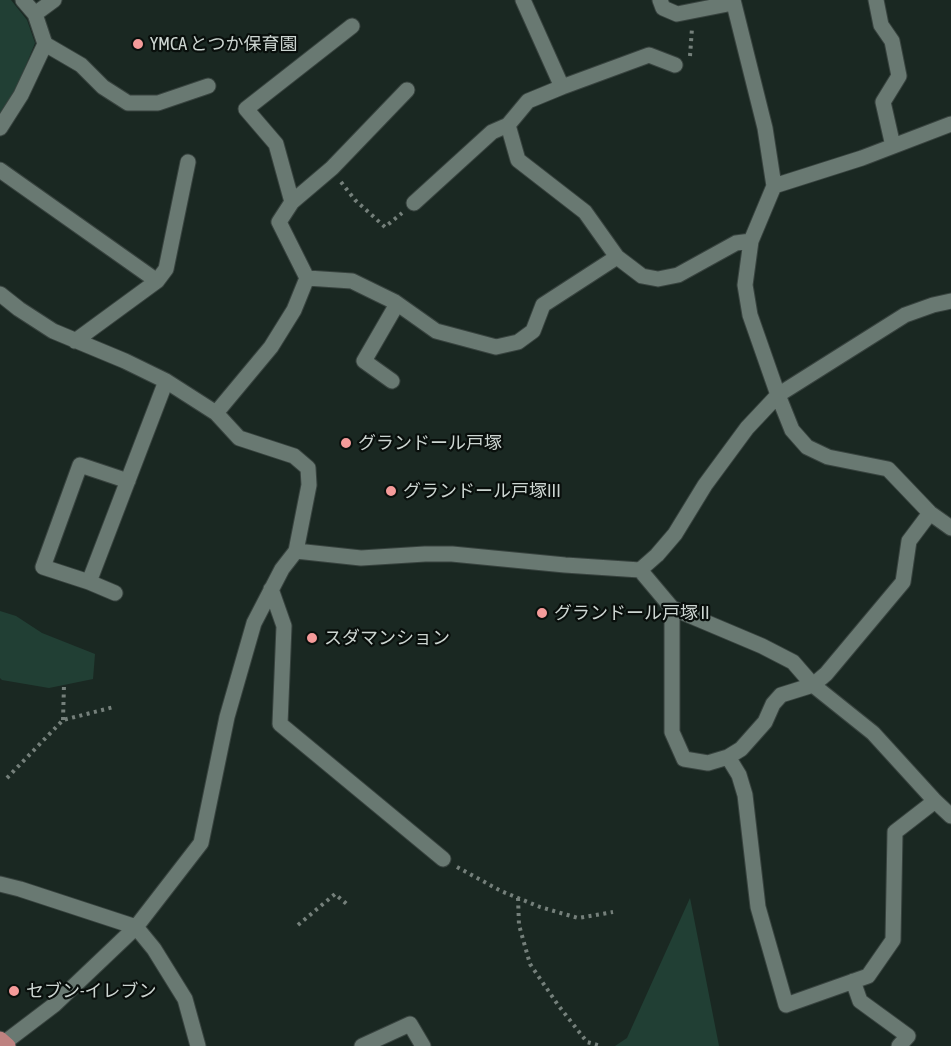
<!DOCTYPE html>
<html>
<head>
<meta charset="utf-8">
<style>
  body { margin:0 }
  canvas { display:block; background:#1a2822 }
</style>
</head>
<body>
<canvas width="951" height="1046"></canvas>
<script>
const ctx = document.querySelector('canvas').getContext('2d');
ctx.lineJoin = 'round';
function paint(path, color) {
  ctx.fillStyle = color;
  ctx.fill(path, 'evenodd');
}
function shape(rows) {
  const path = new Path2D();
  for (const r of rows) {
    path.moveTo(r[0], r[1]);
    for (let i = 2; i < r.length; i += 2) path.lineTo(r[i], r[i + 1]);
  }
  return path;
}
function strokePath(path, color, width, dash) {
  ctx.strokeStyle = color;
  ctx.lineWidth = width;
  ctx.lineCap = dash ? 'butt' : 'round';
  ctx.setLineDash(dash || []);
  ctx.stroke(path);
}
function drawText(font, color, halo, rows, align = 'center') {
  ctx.font = font + ' "Asap Condensed","Noto Sans JP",sans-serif';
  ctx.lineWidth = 4.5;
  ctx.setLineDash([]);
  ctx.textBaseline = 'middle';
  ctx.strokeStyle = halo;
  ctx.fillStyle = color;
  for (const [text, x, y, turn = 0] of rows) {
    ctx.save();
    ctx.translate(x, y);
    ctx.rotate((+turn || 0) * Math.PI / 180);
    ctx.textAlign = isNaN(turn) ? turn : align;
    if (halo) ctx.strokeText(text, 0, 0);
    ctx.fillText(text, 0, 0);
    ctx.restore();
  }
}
const green = shape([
  [0,0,11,0,27,20,35,43,15,92,0,114],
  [0,611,16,616,42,633,95,654,93,679,49,688,2,680,0,678],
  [690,898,719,1046,615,1046,627,1038]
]);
const path = shape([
  [690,56,692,28],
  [341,182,355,200,385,227,402,213],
  [63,720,64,685],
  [7,778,63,720,114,707],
  [457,867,501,891,540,907,578,918,613,912],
  [518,898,519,925,530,964,558,1005,587,1042,601,1046],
  [298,925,335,894,349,906]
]);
const minor = shape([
  [523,0,562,87,528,101,508,125,518,160,585,212,617,257],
  [660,0,663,8,677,14,733,3],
  [733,0,765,128,774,186,751,241,745,285,750,315,778,395,792,430,807,447,828,457,888,469,930,513,951,528],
  [876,0,881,25,892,41,899,76,883,102,893,146],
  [35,14,54,0],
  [45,44,81,65,103,87,128,103,158,103,208,86],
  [562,87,649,55,675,65],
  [0,128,21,95,45,44,35,14,23,0],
  [0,170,157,281,75,341],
  [774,186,862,158,951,124],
  [292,202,276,144,246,109,352,26],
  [414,203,492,132,508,125],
  [307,278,279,222,292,202,332,168,407,90],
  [157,281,166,269,188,162],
  [0,294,19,309,53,331,125,361,166,381,216,413,239,438,294,456,308,468,309,485,296,551,282,569,254,623,227,717,201,843,136,927,54,1005,4,1043],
  [392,381,364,361,397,304],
  [216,413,271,347,294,310,307,278,352,281,395,302,436,331,496,347,518,342,533,331,543,305,617,257,642,276,658,279,678,275,736,243,751,241],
  [296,551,361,558,425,554,452,554,565,565,640,570,657,555,675,534,705,485,747,428,778,395,905,315,933,305,951,301],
  [640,570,672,608,762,646,793,662,813,685,873,733,935,801,951,816],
  [89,582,43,567,80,465,128,481],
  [271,589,284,626,280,724,443,859],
  [115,593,89,582,166,381],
  [672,608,672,732,684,759,708,763,728,757,739,775,745,795,758,907,786,1005,868,976,893,940,895,832,935,801],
  [728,757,741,749,765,722,773,704,781,695,813,685,826,674,903,582,909,541,930,513],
  [0,884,20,889,136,927,154,949,185,999,198,1046],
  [853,981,860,1001,908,1036,899,1046],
  [362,1046,410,1024,423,1046]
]);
const major = shape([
  [0,1039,8,1046]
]);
const markers = [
  [138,44,6,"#f59b9a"],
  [346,443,6,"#f59b9a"],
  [391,491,6,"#f59b9a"],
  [542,613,6,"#f59b9a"],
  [312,638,6,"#f59b9a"],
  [14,991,6,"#f59b9a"]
];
const poiNames = [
  ["YMCA とつか保育園",150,44],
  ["グランドール戸塚",358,443],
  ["グランドール戸塚III",403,491],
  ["グランドール戸塚 II",554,613],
  ["スダマンション",324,638],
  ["セブン-イレブン",26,991]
];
paint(green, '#213f34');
strokePath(minor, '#38433f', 17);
strokePath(major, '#38433f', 17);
strokePath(path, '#75807b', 4, [3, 4.5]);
strokePath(minor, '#697972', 15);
strokePath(major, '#be8280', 15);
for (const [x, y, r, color] of markers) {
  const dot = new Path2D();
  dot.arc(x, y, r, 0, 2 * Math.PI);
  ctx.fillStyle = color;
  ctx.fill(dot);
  strokePath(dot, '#090f0c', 2);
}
drawText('18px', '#ccd5d1', '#090f0c', poiNames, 'left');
</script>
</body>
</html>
